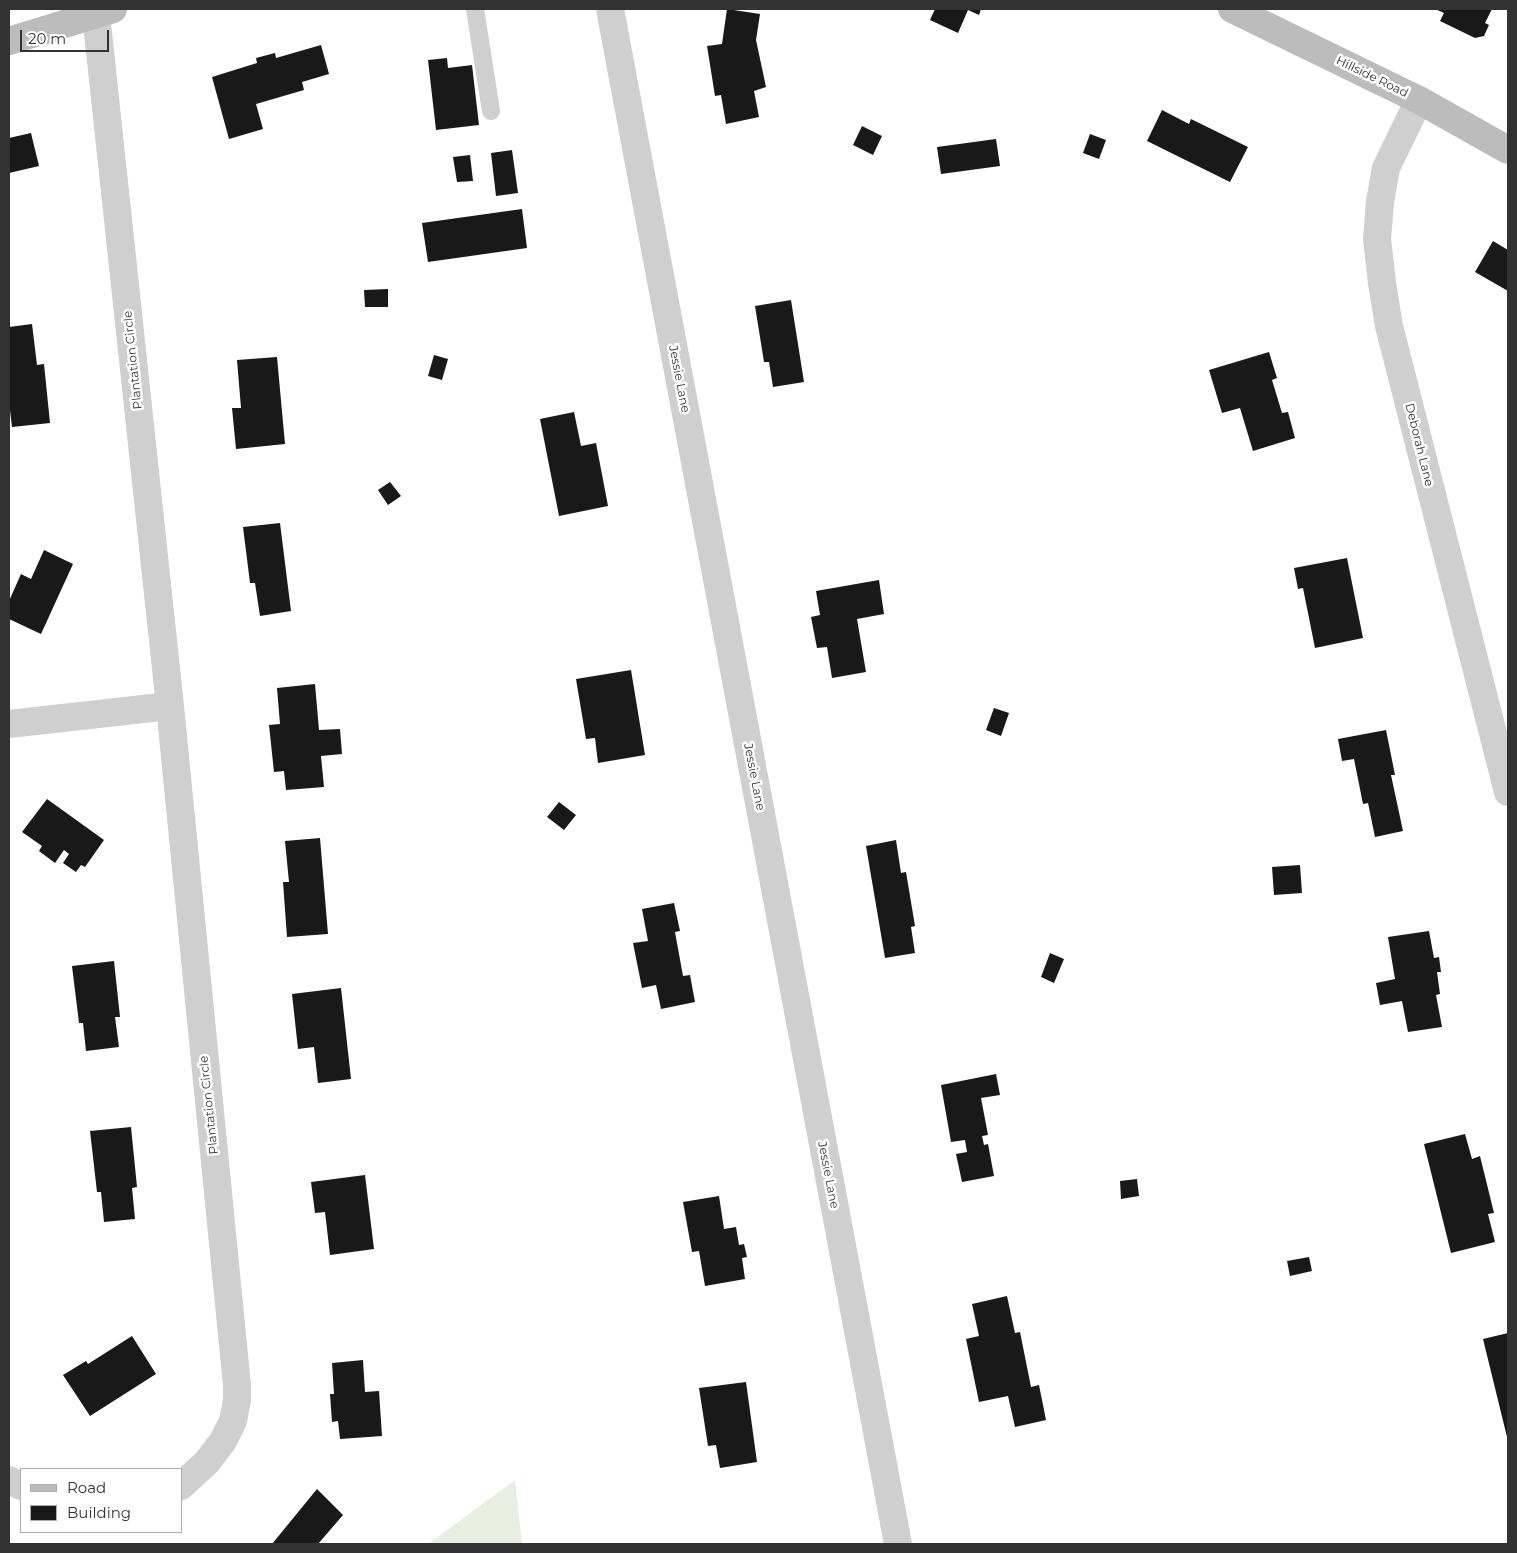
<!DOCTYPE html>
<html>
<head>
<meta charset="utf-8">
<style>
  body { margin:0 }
  #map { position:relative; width:1517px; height:1553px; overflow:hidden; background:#fff; font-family:Montserrat,sans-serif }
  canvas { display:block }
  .frame { position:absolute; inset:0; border:10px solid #323232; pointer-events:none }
  .legend { position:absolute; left:20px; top:1468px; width:162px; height:65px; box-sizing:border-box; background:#fff; border:1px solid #adadad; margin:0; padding:6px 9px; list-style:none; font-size:15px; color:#323232 }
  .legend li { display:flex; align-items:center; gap:10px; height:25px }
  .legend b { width:25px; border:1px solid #adadad }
  .scale { position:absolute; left:20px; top:30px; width:89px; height:22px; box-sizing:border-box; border:2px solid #323232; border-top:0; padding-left:6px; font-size:15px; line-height:18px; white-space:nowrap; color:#323232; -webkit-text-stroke:4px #fff; paint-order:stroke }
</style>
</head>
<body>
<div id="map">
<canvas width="1517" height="1553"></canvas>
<div class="frame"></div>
<ul class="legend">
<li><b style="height:6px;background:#bcbcbc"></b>Road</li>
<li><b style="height:14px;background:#191919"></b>Building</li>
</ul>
<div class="scale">20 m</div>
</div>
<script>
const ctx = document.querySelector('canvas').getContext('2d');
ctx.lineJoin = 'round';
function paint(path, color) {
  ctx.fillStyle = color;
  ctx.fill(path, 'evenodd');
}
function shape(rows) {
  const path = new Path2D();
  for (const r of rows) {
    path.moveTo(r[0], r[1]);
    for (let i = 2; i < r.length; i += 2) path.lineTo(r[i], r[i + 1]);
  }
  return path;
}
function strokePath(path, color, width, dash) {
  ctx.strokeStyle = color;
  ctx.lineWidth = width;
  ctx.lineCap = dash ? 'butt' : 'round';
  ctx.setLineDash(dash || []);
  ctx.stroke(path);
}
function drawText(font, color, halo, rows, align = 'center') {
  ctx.font = font + ' Montserrat,sans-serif';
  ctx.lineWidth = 5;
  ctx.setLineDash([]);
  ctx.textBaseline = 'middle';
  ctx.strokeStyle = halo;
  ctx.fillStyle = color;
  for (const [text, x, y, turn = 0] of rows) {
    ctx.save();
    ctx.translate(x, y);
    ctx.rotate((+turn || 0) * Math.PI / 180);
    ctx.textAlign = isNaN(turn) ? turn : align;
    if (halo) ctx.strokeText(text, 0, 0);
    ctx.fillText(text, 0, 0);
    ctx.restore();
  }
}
const green = shape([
  [515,1480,522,1544,428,1544]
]);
const building = shape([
  [727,9,760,14,756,40,766,87,754,91,759,117,726,124,721,95,715,96,707,46,722,44],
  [935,9,981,9,979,15,968,10,958,33,930,20],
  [1435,9,1492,9,1485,23,1489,25,1484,36,1475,38,1440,21,1444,13],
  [321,45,329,74,302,82,304,90,256,104,263,129,229,139,212,77,257,63,256,58,275,53,276,58],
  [447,58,448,68,472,65,479,125,436,130,428,60],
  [1162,110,1189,124,1191,119,1248,147,1230,182,1147,141],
  [862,126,882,136,873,155,853,145],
  [31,133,39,166,9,173,9,138],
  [1090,134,1106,140,1099,159,1083,153],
  [996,139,1000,166,941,174,937,147],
  [512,150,518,193,496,196,491,153],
  [470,155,473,181,457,182,453,157],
  [522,209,527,248,428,262,422,223],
  [1493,241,1508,250,1508,291,1475,272],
  [388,289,388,307,365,307,364,290],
  [791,300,804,382,773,387,769,362,764,362,755,306],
  [32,324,37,365,44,364,50,423,12,427,9,402,9,327],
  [1269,352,1277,378,1272,380,1282,413,1288,412,1295,438,1253,451,1240,408,1222,413,1209,370],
  [434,355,448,359,442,380,428,376],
  [277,357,285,444,236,449,232,408,241,408,237,360],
  [574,412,581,446,596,443,608,506,559,516,540,419],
  [390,482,401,496,388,505,378,490],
  [280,523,291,611,260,616,255,583,250,583,243,527],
  [44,550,73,564,41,634,9,619,9,601,21,574,31,579],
  [1347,558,1363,638,1315,648,1303,588,1298,589,1294,568],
  [879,580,884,614,857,619,866,672,832,678,827,647,817,648,811,617,820,615,816,591],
  [631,670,645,755,598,763,595,738,586,739,576,679],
  [315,684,319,730,340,729,342,754,321,756,324,787,286,790,284,771,274,772,269,725,280,724,277,688],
  [994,708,1009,713,1001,736,986,730],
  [1386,730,1395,775,1391,775,1403,831,1375,837,1368,803,1363,804,1354,759,1342,761,1338,739],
  [47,799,104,840,85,867,81,865,76,872,63,863,69,854,64,850,55,863,39,851,42,846,22,832],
  [559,802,576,815,564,830,547,817],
  [320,838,328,934,287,937,283,882,289,882,285,841],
  [896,840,901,873,906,872,915,926,911,927,915,953,885,958,866,846],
  [1300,865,1302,893,1274,895,1272,867],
  [674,903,680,931,675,932,683,976,690,975,695,1002,661,1009,656,985,642,988,633,943,648,941,642,909],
  [1429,931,1434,958,1439,957,1441,972,1437,972,1440,994,1436,995,1442,1027,1408,1032,1402,1001,1380,1005,1376,983,1395,979,1388,937],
  [1050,953,1064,959,1054,983,1041,977],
  [114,961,120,1017,115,1017,119,1047,86,1051,83,1023,79,1023,72,966],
  [341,988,351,1079,318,1083,314,1047,298,1049,292,994],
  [996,1074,1000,1095,981,1098,988,1135,982,1136,984,1145,988,1144,994,1176,962,1182,956,1154,967,1152,965,1140,951,1142,941,1085],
  [131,1127,137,1187,132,1188,135,1219,104,1222,101,1192,97,1192,90,1131],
  [1465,1134,1472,1159,1480,1156,1494,1213,1488,1214,1495,1242,1451,1253,1424,1144],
  [365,1175,374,1249,330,1255,325,1212,315,1213,311,1182],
  [1137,1179,1139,1196,1121,1199,1120,1181],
  [719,1196,724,1229,736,1227,739,1245,744,1244,747,1257,742,1258,745,1279,705,1286,699,1251,692,1252,683,1202],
  [1309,1257,1312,1271,1290,1276,1287,1261],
  [1007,1296,1015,1333,1020,1332,1031,1387,1039,1385,1046,1420,1015,1427,1008,1396,979,1402,966,1339,979,1336,972,1304],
  [1508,1333,1508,1441,1483,1339],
  [132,1336,156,1374,90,1416,63,1375,86,1361,88,1364],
  [363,1360,365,1392,379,1391,382,1436,340,1439,338,1421,332,1422,330,1394,334,1394,332,1363],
  [746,1382,757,1462,720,1468,716,1445,708,1446,699,1388],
  [317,1489,343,1515,318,1544,272,1544]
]);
const lane = shape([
  [475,9,491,111]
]);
const street = shape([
  [610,9,898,1544],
  [96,14,170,706,237,1385,237,1400,233,1421,223,1441,207,1462,181,1486],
  [1419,100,1386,168,1380,202,1377,239,1382,283,1389,326,1508,792],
  [9,724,170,706],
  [9,1480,21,1486]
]);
const secondary = shape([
  [1232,9,1419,100,1508,150],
  [9,41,113,9]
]);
const streetNames = [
  ["Hillside Road",1372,77,26],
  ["Plantation Circle",133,360,-96],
  ["Jessie Lane",679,379,79],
  ["Deborah Lane",1419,445,76],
  ["Jessie Lane",754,777,79],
  ["Plantation Circle",209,1105,-96],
  ["Jessie Lane",828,1175,79]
];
paint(green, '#e7efe0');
paint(building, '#191919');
strokePath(lane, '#cfcfcf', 18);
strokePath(street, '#cfcfcf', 28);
strokePath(secondary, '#bcbcbc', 28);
drawText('12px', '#323232', '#fff', streetNames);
</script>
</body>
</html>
